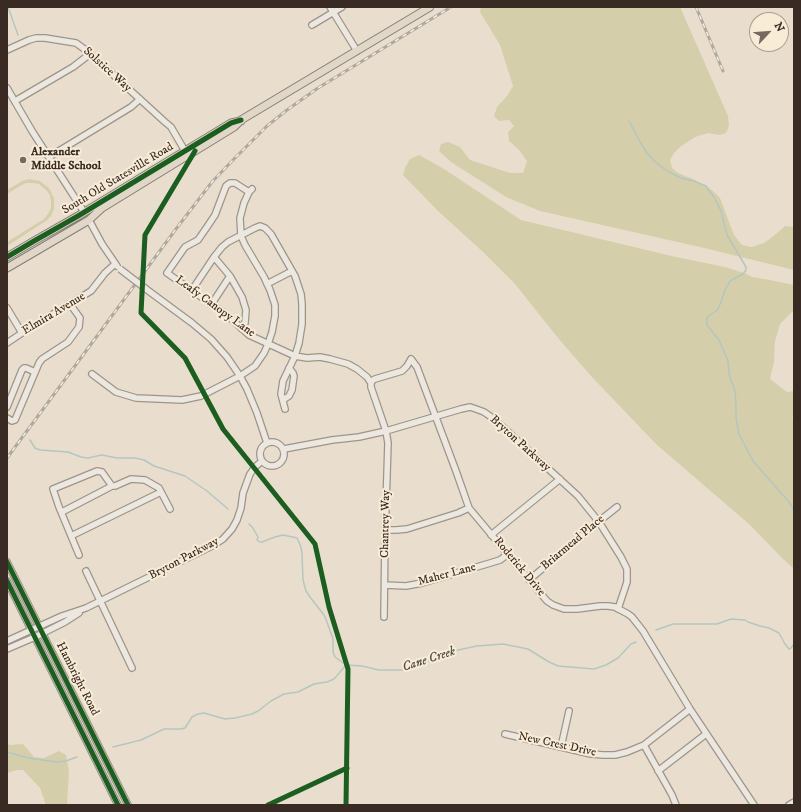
<!DOCTYPE html>
<html>
<head>
<meta charset="utf-8">
<style>
  body { margin:0 }
  #map { position:relative; width:801px; height:812px; overflow:hidden; background:#e9decd; font-family:"IM FELL DW Pica",serif }
  canvas { display:block }
  .frame { position:absolute; inset:0; border:8px solid #3a2a24; pointer-events:none }
  .north { position:absolute; left:749px; top:12px; width:40px; height:40px; box-sizing:border-box; background:#f8ecd7; border:1px solid #ac9e8f; border-radius:50%; rotate:64deg; font-size:11px; font-weight:700; line-height:16px; text-align:center; color:#3a2a24 }
  .north::after { content:''; display:block; margin:auto; width:14px; height:18px; background:#77695f; clip-path:polygon(50% 0,100% 100%,50% 72%,0 100%) }
</style>
</head>
<body>
<div id="map">
<canvas width="801" height="812"></canvas>
<div class="frame"></div>
<div class="north">N</div>
</div>
<script>
const ctx = document.querySelector('canvas').getContext('2d');
ctx.lineJoin = 'round';
function paint(path, color) {
  ctx.fillStyle = color;
  ctx.fill(path, 'evenodd');
}
function shape(rows) {
  const path = new Path2D();
  for (const r of rows) {
    if (r.length === 3) {
      path.moveTo(r[0] + r[2], r[1]);
      path.arc(r[0], r[1], r[2], 0, 2 * Math.PI);
      continue;
    }
    path.moveTo(r[0], r[1]);
    for (let i = 2; i < r.length; i += 2) path.lineTo(r[i], r[i + 1]);
  }
  return path;
}
function strokePath(path, color, width, dash) {
  ctx.strokeStyle = color;
  ctx.lineWidth = width;
  ctx.lineCap = dash ? 'butt' : 'round';
  ctx.setLineDash(dash || []);
  ctx.stroke(path);
}
function drawText(font, color, halo, rows, align = 'center') {
  ctx.font = font + ' "IM FELL DW Pica",serif';
  ctx.lineWidth = 4;
  ctx.setLineDash([]);
  ctx.textBaseline = 'middle';
  ctx.strokeStyle = halo;
  ctx.fillStyle = color;
  for (const [text, x, y, turn = 0] of rows) {
    ctx.save();
    ctx.translate(x, y);
    ctx.rotate((+turn || 0) * Math.PI / 180);
    ctx.textAlign = isNaN(turn) ? turn : align;
    if (halo) ctx.strokeText(text, 0, 0);
    ctx.fillText(text, 0, 0);
    ctx.restore();
  }
}
const green = shape([
  [481,7,680,7,728,116,729,126,726,133,720,135,708,133,695,137,680,147,674,153,670,160,672,168,678,173,693,179,712,190,720,198,734,235,742,245,752,247,764,243,776,234,785,226,794,227,794,270,700,247,540,211,506,197,451,162,439,151,441,144,448,142,460,147,470,160,510,173,523,173,527,161,519,150,509,141,508,132,514,126,509,120,499,121,494,116,497,107,507,96,513,86,500,45,480,12],
  [419,155,444,169,521,220,676,257,725,267,747,274,752,277,770,280,794,285,794,310,780,324,775,341,774,362,770,379,787,392,794,391,794,415,792,418,794,419,794,568,792,567,782,558,750,525,656,444,591,376,558,338,515,284,483,252,438,211,403,175,405,168,410,159],
  [29,179,40,181,49,188,54,198,54,209,51,216,46,221,7,246,7,242,44,219,48,214,51,208,51,202,50,195,46,190,39,184,32,183,26,183,20,186,7,194,7,190,22,181],
  [7,743,10,745,23,744,34,757,44,758,59,751,66,755,69,771,67,805,46,805,40,788,23,770,17,770,7,773]
]);
const stream = shape([
  [8,7,18,35],
  [629,121,640,142,647,153,654,161,667,171,681,178,694,181,706,186,715,199,721,211,727,235,746,267,746,270,743,274,730,281,725,290,722,299,719,307,716,311,707,317,707,325,719,340,728,361,729,374,735,391,736,404,736,418,739,434,753,461,789,502,794,510],
  [30,440,35,448,40,450,68,452,81,457,88,458,102,455,117,458,135,458,144,460,154,466,185,476,207,491,228,509],
  [249,524,253,528,258,537,257,540,260,542,262,542,275,537,283,535,293,537,297,538,301,547,302,553,303,580,306,591,310,597,324,615,327,622,333,639,333,652,335,657,346,665,362,666,379,670,405,670,426,662,442,655,458,650,477,646,503,644,528,649,549,662,558,666,594,669,606,665,618,658,631,644,636,642],
  [794,572,794,577],
  [656,630,673,624,717,624,731,619,745,620,748,622,760,626,769,628,779,633,785,644,789,649,791,648,794,644],
  [113,747,141,740,164,729,181,729,185,728,192,717,198,714,204,713,225,719,235,718,252,714,258,711,271,701,284,694,298,692,314,684,327,682,334,679,346,665],
  [7,752,28,758,56,762,66,761,77,757]
]);
const minor = shape([
  [330,7,357,51],
  [312,25,342,7],
  [7,50,29,40,36,38,45,38,76,43,87,51,165,122,171,127,185,151],
  [7,88,32,131,84,212],
  [15,101,73,67,90,54],
  [49,157,131,107,140,99],
  [249,192,235,183,230,183,226,186,215,215,207,227,198,240,185,247,167,273,227,315,249,335,295,356,307,358,320,357,330,359,348,364,357,369,367,377,371,383],
  [89,220,102,244,117,266],
  [214,257,230,276,242,297,246,310,245,323,242,329],
  [267,284,292,271],
  [192,290,214,257,222,247,228,242,255,228,260,226,265,228,271,234,295,276,301,294,302,304,302,324,299,343,295,356,283,381,281,394,285,409],
  [150,292,192,323,211,339,227,357,240,376,247,389,257,413,267,443],
  [211,305,230,276],
  [7,308,22,333],
  [7,343,22,333,91,291,105,273,115,264],
  [92,374,116,392,136,398,182,400,201,396,240,376,255,366,264,353,268,344,272,332,275,316,275,305,270,290,264,277,245,245,241,236,240,218,244,203,249,192,252,189],
  [283,400,289,396,292,390,294,376,293,373,289,368],
  [7,407,22,370,24,368,26,368,35,372],
  [7,418,12,421,15,420,39,363,42,359,68,342,79,327,80,318,70,304],
  [272,454,12],
  [284,449,332,440,359,437,386,431,461,409,470,407,476,409,484,412,494,419,578,496,599,522,621,557,627,569,627,582,618,609],
  [62,512,112,486,115,486,131,479,145,480,159,488,170,509],
  [385,530,396,530,407,529,458,513,469,508],
  [491,535,560,479],
  [71,536,161,492],
  [79,555,59,507,53,489,97,471,102,472,112,486],
  [7,562,128,805],
  [86,571,132,668],
  [529,580,598,522,617,507],
  [7,581,118,805],
  [385,585,406,586,422,583,487,564,500,560,508,554],
  [384,617,385,537,388,443,386,431,371,387,371,383,373,380,375,379,402,371,407,366,411,359,417,367,456,471,469,508,547,601,553,605,564,609,577,609,600,606,608,606,615,607,628,614,632,617,643,631,690,709,754,805],
  [7,641,62,616,86,608,214,545,223,539,232,529,237,520,241,508,243,493,250,474,255,467,262,461],
  [7,649,35,637,65,622,79,613],
  [505,734,591,754,603,755,615,755,627,752,644,745,690,709],
  [644,745,672,795,676,805],
  [561,747,569,711],
  [658,771,706,734],
  [789,805,794,802]
]);
const major = shape([
  [7,257,34,241,78,216,231,123,241,121],
  [7,268,89,220,102,208,234,127,241,120,430,7]
]);
const rail = shape([
  [696,7,723,71],
  [7,458,176,229,212,182,232,161,267,126,287,110,318,88,451,7]
]);
const minorBridge = shape([
  [120,269,150,292]
]);
const cycleway = shape([
  [195,151,145,235,141,313,185,358,223,429,315,544,329,607,348,669,346,805],
  [7,257,34,241,78,216,231,123,241,120],
  [7,562,128,805],
  [7,581,118,805],
  [268,805,347,768]
]);
const markers = [
  [23,160,4,"#77695f"]
];
const streetNames = [
  ["Solstice Way",107,70,42],
  ["South Old Statesville Road",118,179,-31],
  ["Leafy Canopy Lane",215,307,36],
  ["Elmira Avenue",54,314,-31],
  ["Bryton Parkway",520,444,42],
  ["Chantrey Way",386,524,-89],
  ["Briarmead Place",573,543,-40],
  ["Bryton Parkway",184,559,-28],
  ["Roderick Drive",519,567,50],
  ["Maher Lane",447,575,-15],
  ["Hambright Road",77,679,63],
  ["New Crest Drive",557,745,12]
];
const poiNames = [
  ["Alexander",31,153],
  ["Middle School",31,167]
];
const waterNames = [
  ["Cane Creek",429,660,-18]
];
paint(green, '#d4cfaa');
strokePath(stream, '#b5c6c1', 1.5);
strokePath(minor, '#9d958b', 8);
strokePath(major, '#857d74', 9);
strokePath(minor, '#ece7df', 5.5);
strokePath(major, '#e0d7c9', 7);
strokePath(rail, '#aea8a0', 3);
strokePath(rail, '#f8ecd7', 1.5, [4.5]);
strokePath(minorBridge, '#9d958b', 8, []);
strokePath(minorBridge, '#ece7df', 5.5);
strokePath(cycleway, '#1b5e20', 5);
for (const [x, y, r, color] of markers) {
  const dot = new Path2D();
  dot.arc(x, y, r, 0, 2 * Math.PI);
  ctx.fillStyle = color;
  ctx.fill(dot);
  strokePath(dot, '#f8ecd7', 1.5);
}
drawText('12px', '#3a2a24', '#f8ecd7', streetNames);
drawText('bold 12px', '#3a2a24', '#f8ecd7', poiNames, 'left');
drawText('italic 13px', '#534e4a', '#f8ecd7', waterNames);
</script>
</body>
</html>
